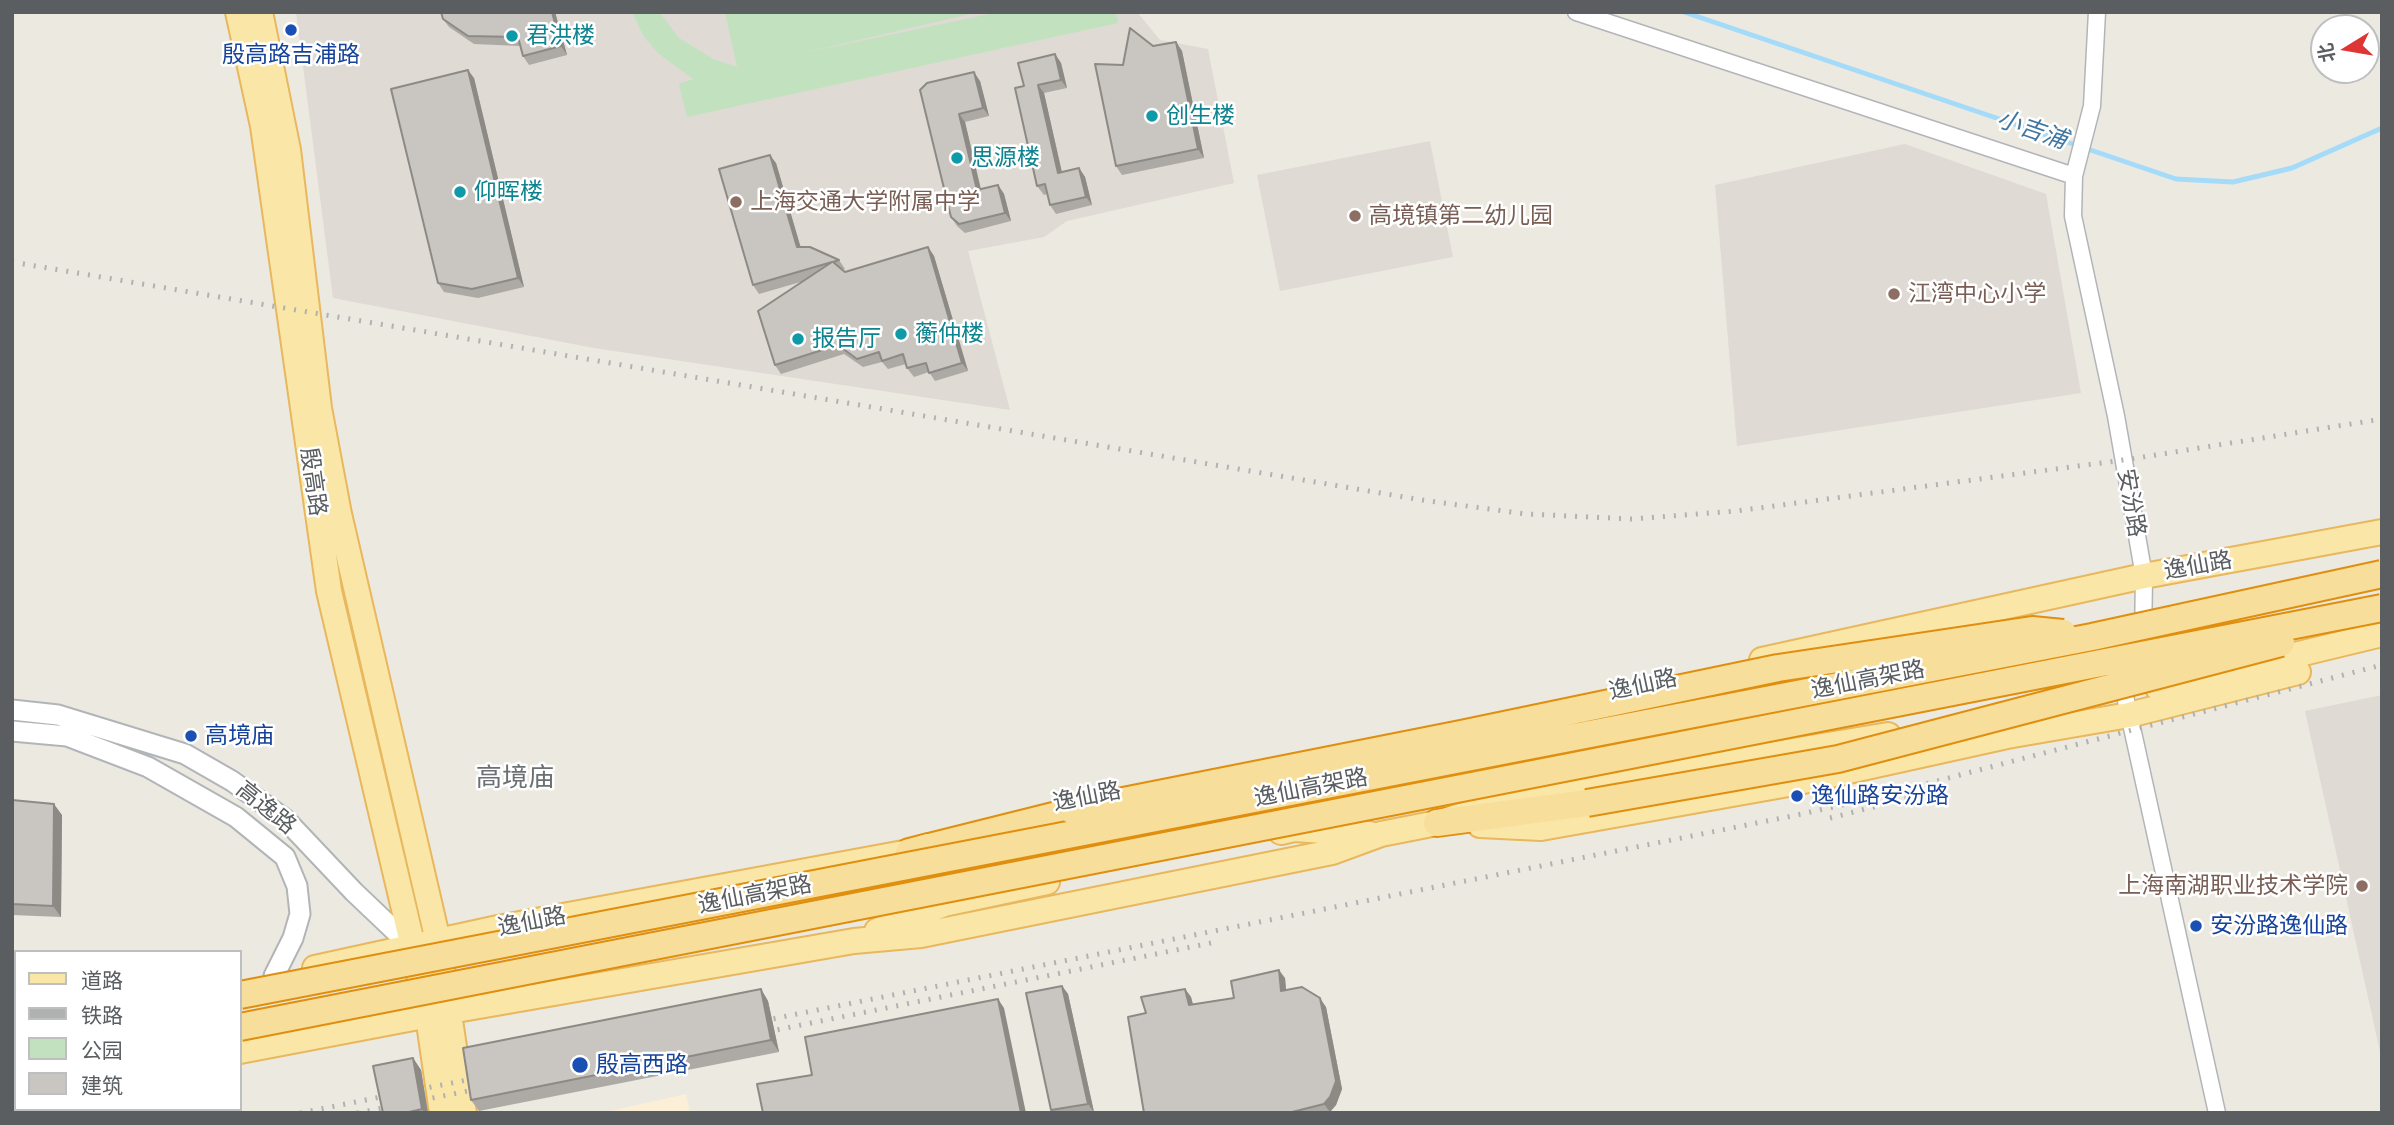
<!DOCTYPE html>
<html>
<head>
<meta charset="utf-8">
<style>
  body { margin:0 }
  #map { position:relative; width:2394px; height:1125px; overflow:hidden; background:#ece9e1; font-family:Quicksand,"Noto Sans SC",sans-serif }
  canvas { display:block }
  .frame { position:absolute; inset:0; border:14px solid #5a5e61; pointer-events:none }
  .legend { position:absolute; left:14px; top:950px; width:228px; height:161px; box-sizing:border-box; background:#fff; border:2px solid #bdbfc0; margin:0; padding:9px 12px; list-style:none; font-size:21px; color:#5a5e61 }
  .legend li { display:flex; align-items:center; gap:14px; height:35px }
  .legend b { width:35px; border:2px solid #bdbfc0 }
  .north { position:absolute; left:2310px; top:14px; width:70px; height:70px; box-sizing:border-box; background:#fff; border:2px solid #bdbfc0; border-radius:50%; rotate:259deg; font-size:19px; font-weight:700; line-height:28px; text-align:center; color:#5a5e61 }
  .north::after { content:''; display:block; margin:auto; width:24px; height:32px; background:#de3635; clip-path:polygon(50% 0,100% 100%,50% 72%,0 100%) }
</style>
</head>
<body>
<div id="map">
<canvas width="2394" height="1125"></canvas>
<div class="frame"></div>
<ul class="legend">
<li><b style="height:9px;background:#fae7a8"></b>道路</li>
<li><b style="height:9px;background:#b0b1b1"></b>铁路</li>
<li><b style="height:19px;background:#c2e2bf"></b>公园</li>
<li><b style="height:19px;background:#c9c5c0"></b>建筑</li>
</ul>
<div class="north">北</div>
</div>
<script>
const ctx = document.querySelector('canvas').getContext('2d');
ctx.lineJoin = 'round';
function paint(path, color) {
  ctx.fillStyle = color;
  ctx.fill(path, 'evenodd');
}
function shape(rows) {
  const path = new Path2D();
  for (const r of rows) {
    path.moveTo(r[0], r[1]);
    for (let i = 2; i < r.length; i += 2) path.lineTo(r[i], r[i + 1]);
  }
  return path;
}
function strokePath(path, color, width, dash) {
  ctx.strokeStyle = color;
  ctx.lineWidth = width;
  ctx.lineCap = dash ? 'butt' : 'round';
  ctx.setLineDash(dash || []);
  ctx.stroke(path);
}
function drawText(font, color, halo, rows, align = 'center') {
  ctx.font = font + ' Quicksand,"Noto Sans SC",sans-serif';
  ctx.lineWidth = 5;
  ctx.setLineDash([]);
  ctx.textBaseline = 'middle';
  ctx.strokeStyle = halo;
  ctx.fillStyle = color;
  for (const [text, x, y, turn = 0] of rows) {
    ctx.save();
    ctx.translate(x, y);
    ctx.rotate((+turn || 0) * Math.PI / 180);
    ctx.textAlign = isNaN(turn) ? turn : align;
    if (halo) ctx.strokeText(text, 0, 0);
    ctx.fillText(text, 0, 0);
    ctx.restore();
  }
}
const commercial = shape([
  [686,1094,690,1113,601,1113]
]);
const education = shape([
  [296,12,1137,12,1160,40,1208,49,1234,183,1067,221,1044,237,968,251,1010,410,594,348,333,298],
  [1430,141,1453,257,1280,291,1257,175],
  [1905,144,2046,194,2081,393,1737,446,1715,185],
  [2382,695,2382,1061,2305,711]
]);
const green = shape([
  [632,12,659,12,679,38,713,59,737,67,725,12,979,12,799,54,999,12,1116,12,1118,23,687,117,679,84,693,79,659,54,644,37]
]);
const stream = shape([
  [1684,12,2176,179,2233,182,2292,168,2382,128]
]);
const minor = shape([
  [1576,12,2074,176],
  [2097,12,2092,106,2074,176,2073,216,2116,416,2144,576,2143,640,2125,676,2125,696,2217,1113]
]);
const tertiary = shape([
  [12,710,58,715,185,754,232,781,285,819,354,892,414,949],
  [12,731,67,736,148,767,236,817,285,857,297,886,300,914,293,938,274,976]
]);
const primary = shape([
  [238,12,263,126,329,591,413,947,428,1016,442,1113],
  [260,12,288,150,319,408,339,514,438,941,464,1113],
  [1762,660,2144,576,2382,532],
  [2158,688,2382,634],
  [1480,825,1541,828,1794,783,2007,736,2129,715,2298,672],
  [1281,832,1294,829,1370,834],
  [877,931,944,904,1047,882],
  [315,968,498,928,909,852,928,846],
  [12,1025,16,1025],
  [240,1051,450,1011,854,941,921,935,1332,852,1381,834,1437,823,1534,794,1888,735],
  [12,1094,16,1093]
]);
const trunk = shape([
  [1437,823,1587,803],
  [909,852,1073,811],
  [12,1041,16,1040],
  [12,1071,16,1071]
]);
const rail = shape([
  [12,262,1422,500,1526,514,1632,519,1736,511,2124,460,2382,419],
  [1830,818,1945,789],
  [752,1023,1797,815,1860,801,2382,665],
  [756,1034,1216,942],
  [300,1113,487,1076],
  [357,1113,488,1087]
]);
const trunkBridge = shape([
  [1587,803,1838,759,2281,643],
  [1073,811,1461,734,1778,668,2032,630,2063,633],
  [240,995,2092,637,2382,574],
  [240,1027,2382,608]
]);
const wall = shape([
  [441,12,555,12,567,55,529,65,523,56,520,46,474,44,449,27,443,19],
  [1176,42,1182,51,1204,158,1122,175,1116,166,1123,65,1153,46],
  [1055,54,1061,63,1067,88,1044,93,1062,172,1079,168,1085,177,1092,205,1056,214,1050,205,1047,194,1044,195,1037,186,1024,86],
  [474,78,524,287,478,298,444,292,438,283],
  [980,81,989,116,965,122,981,189,998,185,1004,194,1011,221,965,233,957,226,951,217,920,90],
  [776,163,800,247,839,260,845,269,842,270,845,272,928,247,934,256,968,371,935,381,929,372,914,377,907,368,906,364,888,369,882,362,863,367,844,354,781,374,775,365,804,281,759,294,753,285],
  [12,800,62,815,61,917,12,915],
  [1285,978,1286,991,1326,1007,1342,1089,1336,1105,1330,1112,1144,1113,1146,1013,1185,989,1191,997,1193,1004,1234,998],
  [1062,986,1068,994,1094,1112,1053,1113,1051,1110],
  [761,989,768,1001,779,1052,479,1111,471,1100],
  [413,1058,421,1070,428,1113,383,1113]
]);
const shadedWall = shape([
  [552,12,555,12,567,55,561,46],
  [1176,42,1182,51,1204,158,1198,149],
  [1055,54,1061,63,1067,88,1061,80],
  [468,70,474,78,524,287,518,278],
  [974,72,980,81,989,116,983,108],
  [1038,85,1044,93,1064,182,1058,173],
  [959,114,965,122,983,199,977,190],
  [770,155,776,163,803,255,797,247],
  [1079,168,1085,177,1092,205,1086,197],
  [998,185,1004,194,1011,221,1005,213],
  [928,247,934,256,968,371,962,363],
  [54,804,62,815,61,917,53,906],
  [1279,970,1285,978,1287,1000,1281,991],
  [1062,986,1068,994,1094,1112,1088,1104],
  [761,989,768,1001,779,1052,771,1040],
  [1185,989,1191,997,1195,1013,1189,1005],
  [1320,998,1326,1007,1342,1089,1336,1105,1330,1112,1324,1104],
  [998,999,1004,1008,1026,1113,1021,1113],
  [413,1058,421,1070,428,1113,424,1113,422,1109]
]);
const building = shape([
  [441,12,552,12,561,46,523,56,518,37,468,36,443,19,441,12],
  [1130,28,1153,46,1176,42,1198,149,1116,166,1095,64,1123,65,1130,28],
  [1055,54,1061,80,1038,85,1058,173,1079,168,1086,197,1050,205,1045,184,1037,186,1015,88,1024,86,1018,63,1055,54],
  [468,70,518,278,472,289,438,283,391,89,468,70],
  [974,72,983,108,959,114,977,190,998,185,1005,213,959,224,951,217,920,90,927,83,974,72],
  [770,155,797,247,810,247,839,260,833,262,845,272,928,247,962,363,929,373,926,363,907,368,903,354,882,361,879,352,857,359,838,345,775,365,758,311,832,262,753,285,719,169,770,155],
  [12,800,54,804,53,906,12,904,12,800],
  [1279,970,1281,991,1302,987,1320,998,1336,1081,1330,1097,1324,1104,1288,1113,1144,1113,1128,1017,1146,1013,1141,997,1185,989,1189,1005,1234,998,1231,981,1279,970],
  [1062,986,1088,1104,1051,1110,1026,993,1062,986],
  [761,989,771,1040,471,1100,463,1048,761,989],
  [998,999,1021,1113,763,1113,757,1084,812,1075,805,1037,998,999],
  [413,1058,422,1109,405,1113,383,1113,373,1066,413,1058]
]);
const markers = [
  [291,30,7,"#1a4fb4"],
  [512,36,7,"#0f9aa8"],
  [1152,116,7,"#0f9aa8"],
  [957,158,7,"#0f9aa8"],
  [460,192,7,"#0f9aa8"],
  [736,202,7,"#8d6e63"],
  [1355,216,7,"#8d6e63"],
  [1894,294,7,"#8d6e63"],
  [901,334,7,"#0f9aa8"],
  [798,339,7,"#0f9aa8"],
  [191,736,7,"#1a4fb4"],
  [1797,796,7,"#1a4fb4"],
  [2362,886,7,"#8d6e63"],
  [2196,926,7,"#1a4fb4"],
  [580,1065,9,"#1a4fb4"]
];
const cultureNames = [
  ["君洪楼",526,36],
  ["创生楼",1166,116],
  ["思源楼",971,158],
  ["仰晖楼",474,192],
  ["蘅仲楼",915,334],
  ["报告厅",812,339]
];
const transitNames = [
  ["殷高路吉浦路",291,55,"center"],
  ["高境庙",205,736],
  ["逸仙路安汾路",1811,796],
  ["安汾路逸仙路",2210,926],
  ["殷高西路",596,1065]
];
const educationNames = [
  ["上海交通大学附属中学",750,202],
  ["高境镇第二幼儿园",1369,216],
  ["江湾中心小学",1908,294],
  ["上海南湖职业技术学院",2348,886,"right"]
];
const streetNames = [
  ["殷高路",313,482,82],
  ["安汾路",2131,503,80],
  ["逸仙路",2198,566,-10],
  ["逸仙高架路",1868,680,-11],
  ["逸仙路",1643,685,-12],
  ["逸仙高架路",1311,788,-11],
  ["逸仙路",1087,797,-11],
  ["高逸路",266,808,39],
  ["逸仙高架路",755,895,-11],
  ["逸仙路",532,922,-11]
];
const waterNames = [
  ["小吉浦",2032,130,19]
];
const quarterNames = [
  ["高境庙",515,778]
];
paint(commercial, '#fbf0d7');
paint(education, '#dfdad3');
paint(green, '#c2e2bf');
strokePath(stream, '#a4dbf9', 5);
strokePath(minor, '#b2b5b8', 19);
strokePath(tertiary, '#b2b5b8', 23);
strokePath(primary, '#e8b75e', 28);
strokePath(trunk, '#e08e0e', 30);
strokePath(minor, '#fff', 16);
strokePath(tertiary, '#fff', 19);
strokePath(primary, '#fae7a8', 24);
strokePath(trunk, '#f8de9b', 26);
strokePath(rail, '#b0b1b1', 5, [2, 9]);
strokePath(trunkBridge, '#e08e0e', 30, []);
strokePath(trunkBridge, '#f8de9b', 26);
paint(wall, '#ada9a5');
paint(shadedWall, '#8d8a86');
paint(building, '#c9c5c0');
strokePath(building, '#8d8a86', 2);
for (const [x, y, r, color] of markers) {
  const dot = new Path2D();
  dot.arc(x, y, r, 0, 2 * Math.PI);
  ctx.fillStyle = color;
  ctx.fill(dot);
  strokePath(dot, '#fff', 2.5);
}
drawText('23px', '#0d838f', '#fff', cultureNames, 'left');
drawText('23px', '#164399', '#fff', transitNames, 'left');
drawText('23px', '#785e54', '#fff', educationNames, 'left');
drawText('23px', '#5a5e61', '#fff', streetNames);
drawText('italic 24px', '#4077a2', '#fff', waterNames);
drawText('26px', '#6b7073', '#fff', quarterNames);
</script>
</body>
</html>
